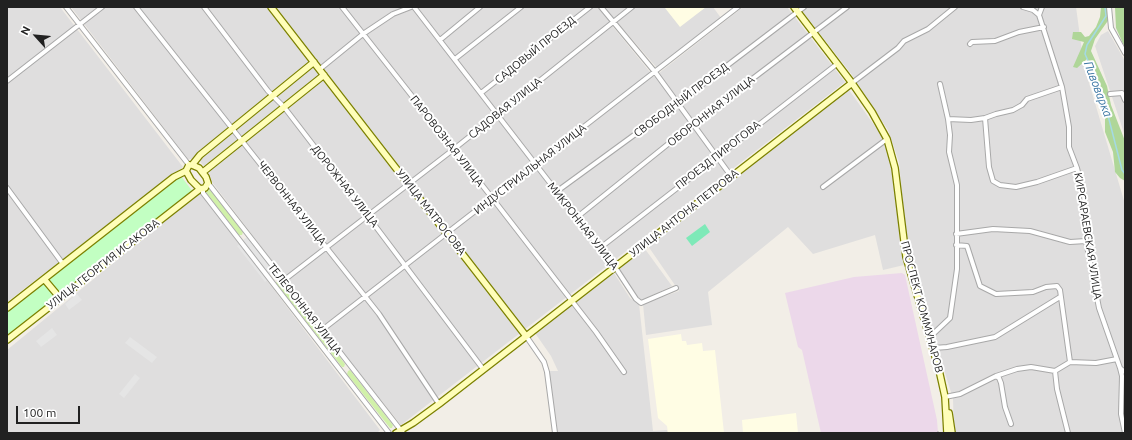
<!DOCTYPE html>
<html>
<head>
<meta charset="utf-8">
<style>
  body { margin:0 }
  #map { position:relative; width:1132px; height:440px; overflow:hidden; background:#f2eee7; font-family:Ubuntu,sans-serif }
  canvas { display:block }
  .frame { position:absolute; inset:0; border:8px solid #212121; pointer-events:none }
  .north { position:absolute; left:16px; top:16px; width:40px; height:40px; -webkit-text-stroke:3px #fff; paint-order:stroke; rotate:297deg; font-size:11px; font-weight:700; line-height:16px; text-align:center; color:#212121 }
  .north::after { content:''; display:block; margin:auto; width:14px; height:18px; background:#212121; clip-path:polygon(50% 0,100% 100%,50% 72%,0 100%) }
  .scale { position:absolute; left:16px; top:406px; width:64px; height:18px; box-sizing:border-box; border:2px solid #212121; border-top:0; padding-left:5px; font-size:12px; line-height:14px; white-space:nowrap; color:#212121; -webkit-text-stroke:3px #fff; paint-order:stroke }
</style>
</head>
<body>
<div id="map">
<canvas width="1132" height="440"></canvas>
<div class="frame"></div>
<div class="north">N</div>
<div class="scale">100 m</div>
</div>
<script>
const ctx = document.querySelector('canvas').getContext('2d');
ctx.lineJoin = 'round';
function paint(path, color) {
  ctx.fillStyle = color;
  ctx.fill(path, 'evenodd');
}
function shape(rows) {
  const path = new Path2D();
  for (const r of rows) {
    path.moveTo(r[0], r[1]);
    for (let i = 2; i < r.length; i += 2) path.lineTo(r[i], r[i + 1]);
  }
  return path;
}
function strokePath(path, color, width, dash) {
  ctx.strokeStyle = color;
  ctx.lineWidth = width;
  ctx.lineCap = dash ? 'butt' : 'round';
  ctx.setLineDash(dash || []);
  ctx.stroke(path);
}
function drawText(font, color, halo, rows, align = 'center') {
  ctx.font = font + ' Ubuntu,sans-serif';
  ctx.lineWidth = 4;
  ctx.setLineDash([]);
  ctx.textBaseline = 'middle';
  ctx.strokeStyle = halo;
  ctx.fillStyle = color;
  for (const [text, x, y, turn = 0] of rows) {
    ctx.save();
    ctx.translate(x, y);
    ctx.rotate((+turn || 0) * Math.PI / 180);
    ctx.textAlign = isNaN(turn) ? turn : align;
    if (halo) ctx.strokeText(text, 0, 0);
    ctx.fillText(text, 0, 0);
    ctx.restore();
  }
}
const residential = shape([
  [7,7,60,7,183,167,7,302],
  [71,7,628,7,609,22,654,77,743,7,787,7,845,82,401,425,320,324,212,182,209,172,199,160,188,159],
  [635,7,667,7,666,8,697,13,706,7,713,7,721,18,657,68,618,23,618,20],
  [799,7,1076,7,1084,66,1125,204,1125,433,954,433,953,399,907,248,899,162,888,130,852,75],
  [1108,31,1125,61,1125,136,1095,46,1101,35],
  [849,90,882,136,893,166,900,243,904,265,883,270,875,235,813,254,788,227,708,292,712,325,646,335,643,304,679,291,648,246,845,91],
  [200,192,380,430,377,433,7,433,7,350],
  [645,249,672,286,642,300,638,299,619,269],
  [614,273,630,298,639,304,653,431,667,430,668,433,557,433,549,371,558,371,551,356,535,333]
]);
const industrial = shape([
  [902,273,905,275,937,420,938,433,821,433,802,350,798,347,785,293,854,277]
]);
const education = shape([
  [667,7,706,7,680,27,665,8],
  [681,334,682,341,686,341,687,345,702,343,703,351,715,350,724,433,668,433,667,426,658,418,648,339],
  [796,413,798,433,743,433,742,420]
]);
const grass = shape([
  [209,188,243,232,242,235,239,235,205,191],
  [278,280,280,280,345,364,344,367,342,367,316,334,276,283],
  [350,370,393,425,392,428,390,428,347,374,348,371]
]);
const forest = shape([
  [1101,7,1112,7,1112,15,1095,39,1091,51,1107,86,1111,105,1125,141,1125,181,1120,178,1115,172,1113,152,1105,132,1105,116,1100,90,1091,79,1087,59,1077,68,1073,67,1084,42,1072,39,1073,32,1081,32,1085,37,1089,36,1096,27,1100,17],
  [1115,7,1125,7,1125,48,1116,28]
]);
const park = shape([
  [181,176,193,192,7,338,7,312]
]);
const pitch = shape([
  [705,224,710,232,692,246,686,238]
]);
const parking = shape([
  [247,237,274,271,269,275,243,240],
  [240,244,267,280,265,282,237,246],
  [77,294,82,300,69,310,65,304],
  [52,328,57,335,41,347,36,341],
  [130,337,157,357,152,363,125,343],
  [135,374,140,378,124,398,119,394]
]);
const stream = shape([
  [1105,7,1106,16,1087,45,1085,54,1102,92,1122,170,1125,174]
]);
const street = shape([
  [66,7,189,165],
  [136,7,379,314,439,404],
  [204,7,268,91,284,107,367,215,483,369],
  [342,7,493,199,596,332,624,372],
  [414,7,615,267,636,299,641,303,676,288],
  [601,7,655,72,731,176],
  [1023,7,1033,10,1039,15,1042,7],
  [1109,7,1111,28,1125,53],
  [1039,15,1062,87,1069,127,1069,147,1077,168,1084,196,1086,218,1086,241,1099,308,1120,368,1125,372],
  [440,40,480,7],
  [970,44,972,42,995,41,1019,32,1044,27],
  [455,59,521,7],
  [320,69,363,34,393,14,411,7],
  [7,81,102,7],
  [852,83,898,48,904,41,928,29,955,7],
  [481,93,590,7],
  [1110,94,1122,93,1125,100],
  [985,118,996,114,1013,110,1022,105,1027,99,1062,87],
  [948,119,971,120,985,118,989,167,993,181,1000,185,1016,187,1037,182,1077,168],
  [208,183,403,433],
  [823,187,887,139],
  [7,188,63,264],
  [203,189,203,193,389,433],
  [556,192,678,103,804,7],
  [576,218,693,124,847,7],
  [956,234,993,229,1030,231,1070,242,1086,241],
  [956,245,967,246,980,286,996,294,1033,292,1046,287,1057,286,1060,290,1070,362],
  [600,248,837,64],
  [283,281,454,149,632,7],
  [322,330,738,7],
  [526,336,544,362,547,372,555,433],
  [931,336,950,318,957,269,957,185,949,152,950,135,948,119,940,84],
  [934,348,947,347,995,337,1060,297],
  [1120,368,1122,376,1121,414,1125,433],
  [1055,371,1057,389,1068,433],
  [996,376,1017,369,1031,367,1055,371,1070,362,1096,363,1117,359],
  [945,397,960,394,996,376,999,378,1001,383,1005,407,1011,424]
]);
const secondary = shape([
  [271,7,526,336],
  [794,7,852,83,872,112,887,139,895,168,906,257,939,370,945,397,947,433],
  [189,165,192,165,199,168,206,177,208,183,205,188,200,189,191,180,186,171,189,165],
  [192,165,200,155,314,62],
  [203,172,324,75],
  [44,279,60,298],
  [7,308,174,177,186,171],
  [7,340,200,189],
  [949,413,952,433],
  [396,433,413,423,439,404,852,83]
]);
const tram = shape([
  [938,432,940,433]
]);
const streetNames = [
  ["САДОВЫЙ ПРОЕЗД",535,50,-39],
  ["СВОБОДНЫЙ ПРОЕЗД",681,100,-37],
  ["САДОВАЯ УЛИЦА",505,108,-39],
  ["ОБОРОННАЯ УЛИЦА",711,111,-38],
  ["ПАРОВОЗНАЯ УЛИЦА",447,141,52],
  ["ПРОЕЗД ПИРОГОВА",718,155,-38],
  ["ИНДУСТРИАЛЬНАЯ УЛИЦА",530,169,-38],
  ["ДОРОЖНАЯ УЛИЦА",345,186,52],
  ["ЧЕРВОННАЯ УЛИЦА",292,203,52],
  ["УЛИЦА МАТРОСОВА",431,212,52],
  ["УЛИЦА АНТОНА ПЕТРОВА",684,213,-38],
  ["МИКРОННАЯ УЛИЦА",583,226,52],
  ["КИРСАРАЕВСКАЯ УЛИЦА",1088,236,81],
  ["УЛИЦА ГЕОРГИЯ ИСАКОВА",103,264,-38],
  ["ПРОСПЕКТ КОММУНАРОВ",922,307,75],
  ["ТЕЛЕФОННАЯ УЛИЦА",305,309,52]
];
const waterNames = [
  ["Пивоварка",1098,89,69]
];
paint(residential, '#dfdede');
paint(industrial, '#ecd8ea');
paint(education, '#fffde4');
paint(grass, '#d1f1a9');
paint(forest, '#afd698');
paint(park, '#c2ffc2');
paint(pitch, '#7ee9b8');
paint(parking, '#e5e5e5');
strokePath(stream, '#a4dae4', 1.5);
strokePath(street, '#a8a8a8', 6);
strokePath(secondary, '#7c8100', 8);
strokePath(street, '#fff', 4);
strokePath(secondary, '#fffeb9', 5.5);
strokePath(tram, '#6f6f6f', 1);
drawText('11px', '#212121', '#fff', streetNames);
drawText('italic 12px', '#3b76a3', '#fff', waterNames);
</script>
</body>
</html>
